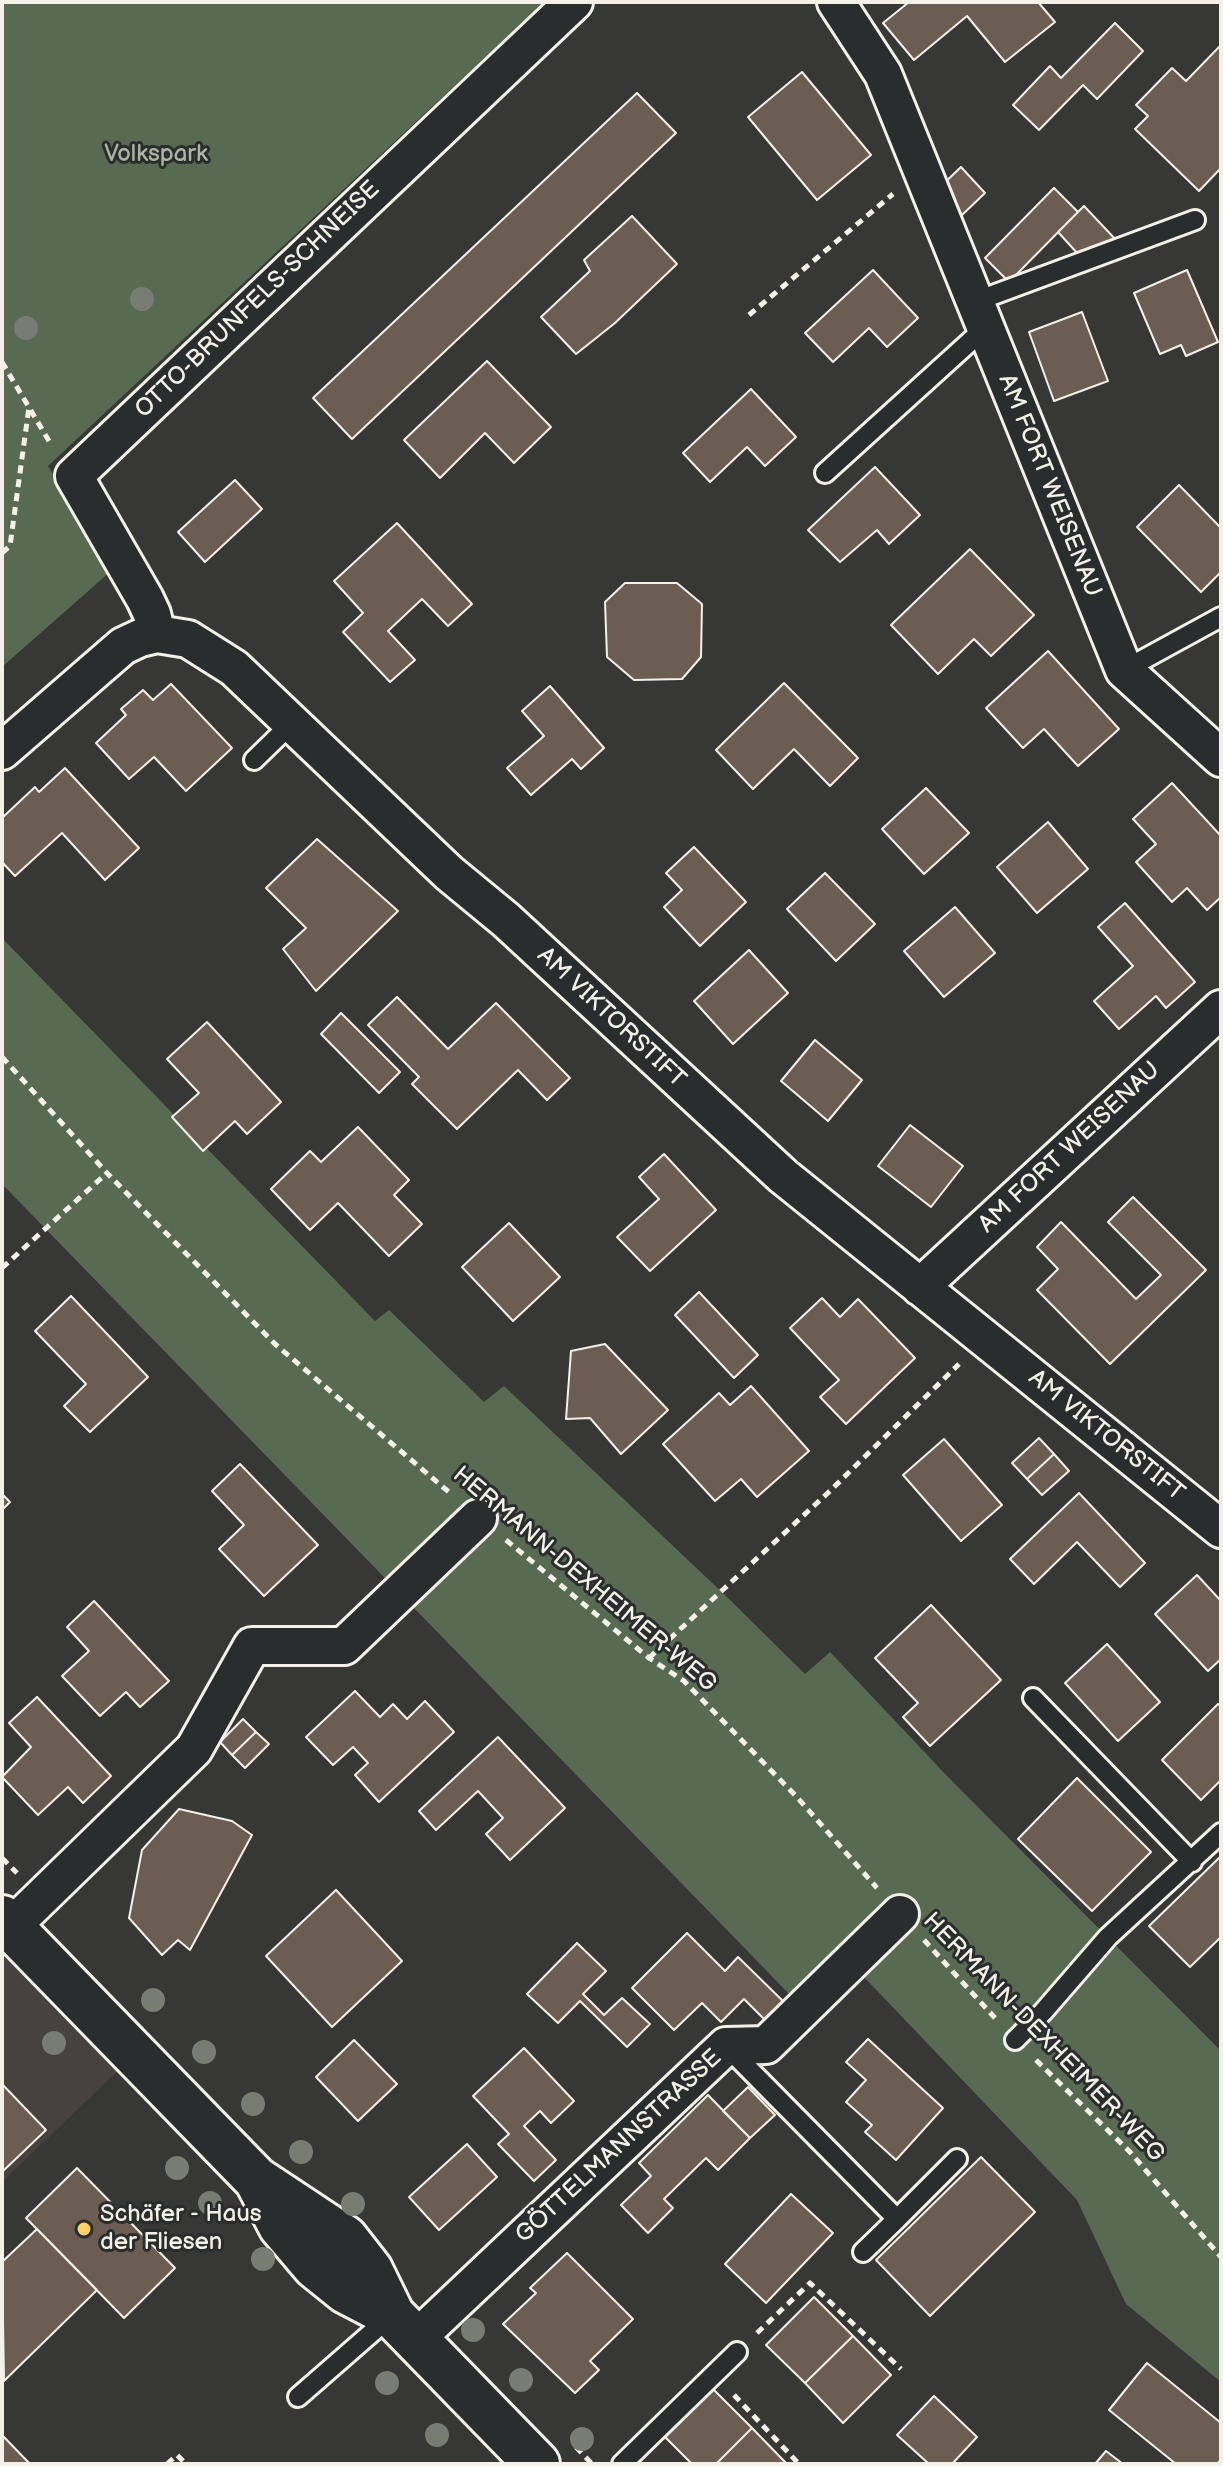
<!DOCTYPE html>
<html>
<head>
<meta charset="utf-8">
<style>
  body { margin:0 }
  #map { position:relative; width:1223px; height:2466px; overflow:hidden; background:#373735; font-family:"Balsamiq Sans",sans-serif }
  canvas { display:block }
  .frame { position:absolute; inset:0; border:4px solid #f4f1e8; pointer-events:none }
</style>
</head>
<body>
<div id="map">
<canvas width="1223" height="2466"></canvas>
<div class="frame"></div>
</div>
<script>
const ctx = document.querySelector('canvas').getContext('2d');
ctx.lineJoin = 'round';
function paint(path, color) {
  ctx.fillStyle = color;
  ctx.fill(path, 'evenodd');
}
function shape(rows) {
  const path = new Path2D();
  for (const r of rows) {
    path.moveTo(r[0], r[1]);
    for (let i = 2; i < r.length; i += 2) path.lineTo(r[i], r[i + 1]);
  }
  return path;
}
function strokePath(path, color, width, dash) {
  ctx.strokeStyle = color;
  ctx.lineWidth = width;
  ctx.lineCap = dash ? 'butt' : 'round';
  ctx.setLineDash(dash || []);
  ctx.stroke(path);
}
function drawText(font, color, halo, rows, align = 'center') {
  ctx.font = font + ' "Balsamiq Sans",sans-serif';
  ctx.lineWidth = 6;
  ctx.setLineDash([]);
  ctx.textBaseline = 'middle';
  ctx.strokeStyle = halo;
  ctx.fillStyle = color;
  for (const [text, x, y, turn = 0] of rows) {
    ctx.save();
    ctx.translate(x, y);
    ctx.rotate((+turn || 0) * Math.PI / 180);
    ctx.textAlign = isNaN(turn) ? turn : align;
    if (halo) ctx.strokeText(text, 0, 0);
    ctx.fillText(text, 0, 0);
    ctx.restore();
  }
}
const built = shape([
  [2,1943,126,2063,2,2182]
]);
const green = shape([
  [2,2,544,2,48,466,111,571,2,667],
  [2,938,375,1321,389,1310,484,1402,504,1386,726,1596,805,1674,830,1652,949,1778,1221,2051,1221,2382,1126,2304,1077,2200,842,1954,793,1998,2,1184]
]);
const building = shape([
  [909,2,1038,2,1055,22,1005,62,967,16,914,60,883,23,909,2],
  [1115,23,1143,51,1097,99,1083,85,1039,130,1013,105,1050,66,1061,78,1115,23],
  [1221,45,1221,168,1199,191,1135,129,1148,116,1136,105,1172,68,1186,81,1221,45],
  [802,72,871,155,817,200,748,117,802,72],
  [637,93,676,133,352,439,313,398,637,93],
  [961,167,985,193,962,215,938,189,961,167],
  [1054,188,1078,212,1009,282,985,258,1054,188],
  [1084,206,1117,241,1078,254,1058,232,1084,206],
  [632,216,677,264,615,323,576,354,541,317,590,271,584,260,632,216],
  [873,270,918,318,887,347,869,328,833,362,805,333,873,270],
  [1187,270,1218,342,1186,356,1181,345,1160,354,1134,293,1187,270],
  [1082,312,1108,381,1054,401,1029,332,1082,312],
  [487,361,551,427,514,463,485,433,440,478,404,440,487,361],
  [751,389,796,437,765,466,747,447,710,482,683,453,751,389],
  [875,467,920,515,889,544,877,530,840,562,808,530,875,467],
  [235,480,262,509,205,562,178,532,235,480],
  [1179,485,1221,528,1221,572,1201,592,1137,527,1179,485],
  [397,523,472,604,448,626,422,599,388,631,415,660,390,682,343,632,363,613,334,581,397,523],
  [970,549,1034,615,991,656,974,639,938,674,891,625,970,549],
  [625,583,677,583,702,604,701,657,682,679,634,680,607,657,605,602,625,583],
  [1048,651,1119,729,1078,766,1044,729,1023,748,986,708,1048,651],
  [784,683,858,758,830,786,794,749,753,789,716,750,784,683],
  [171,684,232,748,186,791,154,757,129,779,96,743,126,715,121,709,143,690,153,700,171,684],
  [550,686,604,748,581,769,572,759,531,795,507,768,544,736,522,711,550,686],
  [65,768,139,848,105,880,62,833,15,876,2,862,2,818,35,787,39,792,65,768],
  [1172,783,1221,836,1221,897,1207,910,1187,888,1172,902,1136,862,1156,844,1133,819,1172,783],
  [926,788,969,833,924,874,882,829,926,788],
  [1048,822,1088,869,1037,913,997,867,1048,822],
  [317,839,398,911,316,991,283,949,306,928,266,888,317,839],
  [694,847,746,902,700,946,664,907,682,890,666,873,694,847],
  [825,873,875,924,836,961,787,909,825,873],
  [1125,903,1195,982,1166,1008,1156,996,1119,1029,1094,1001,1133,966,1098,927,1125,903],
  [955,907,995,953,944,997,904,951,955,907],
  [749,950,788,993,733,1044,694,1001,749,950],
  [397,997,448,1049,496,1003,570,1078,547,1100,518,1070,457,1129,412,1084,419,1077,368,1025,397,997],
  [341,1013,400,1072,379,1093,321,1034,341,1013],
  [207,1022,281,1102,247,1134,235,1121,203,1151,172,1117,199,1093,167,1059,207,1022],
  [815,1040,862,1080,828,1121,781,1081,815,1040],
  [910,1125,963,1166,931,1207,878,1166,910,1125],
  [358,1127,409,1180,394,1195,422,1224,389,1256,338,1203,310,1230,271,1189,310,1151,321,1162,358,1127],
  [664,1154,716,1210,650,1271,617,1237,659,1199,639,1177,664,1154],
  [1133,1197,1206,1270,1110,1364,1037,1290,1058,1269,1037,1247,1061,1222,1136,1299,1161,1275,1108,1222,1133,1197],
  [509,1223,560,1277,513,1321,462,1267,509,1223],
  [699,1292,758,1355,734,1378,675,1315,699,1292],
  [71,1296,148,1377,90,1432,64,1406,86,1384,35,1331,71,1296],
  [822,1298,840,1317,858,1299,915,1358,846,1424,820,1397,839,1380,790,1328,822,1298],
  [605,1344,668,1410,621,1454,590,1418,566,1419,571,1351,605,1344],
  [751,1386,809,1451,757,1497,741,1479,715,1501,663,1444,719,1393,730,1405,751,1386],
  [1039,1438,1054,1454,1027,1479,1012,1463,1039,1438],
  [944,1439,1002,1505,961,1541,903,1475,944,1439],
  [1054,1454,1069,1471,1042,1495,1027,1479,1054,1454],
  [240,1464,318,1545,264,1596,219,1549,244,1525,212,1491,240,1464],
  [1079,1493,1145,1563,1120,1587,1077,1542,1034,1584,1010,1559,1079,1493],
  [2,1494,10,1502,2,1510,2,1494],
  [1197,1575,1221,1601,1221,1659,1208,1671,1155,1614,1197,1575],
  [94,1601,169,1681,140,1707,126,1692,100,1716,62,1676,89,1651,67,1627,94,1601],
  [931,1605,1001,1680,930,1746,903,1717,918,1703,875,1658,931,1605],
  [1107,1644,1160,1702,1118,1741,1065,1683,1107,1644],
  [355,1691,380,1717,393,1704,407,1719,425,1701,454,1732,379,1802,355,1775,368,1763,353,1747,333,1765,306,1737,355,1691],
  [37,1697,111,1776,83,1803,68,1787,38,1815,2,1777,31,1747,9,1723,37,1697],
  [1218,1704,1221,1706,1221,1780,1201,1800,1162,1760,1218,1704],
  [243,1719,256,1732,232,1755,220,1742,243,1719],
  [256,1732,269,1744,245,1768,232,1755,256,1732],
  [498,1737,565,1808,510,1860,486,1834,503,1818,478,1791,436,1830,419,1811,498,1737],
  [1077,1778,1151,1852,1092,1911,1018,1839,1077,1778],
  [179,1809,232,1821,252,1835,190,1950,178,1940,162,1955,129,1918,142,1850,179,1809],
  [1221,1856,1221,1937,1190,1967,1149,1926,1221,1856],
  [336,1890,402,1961,332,2027,266,1956,336,1890],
  [687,1933,725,1971,738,1957,789,2007,770,2025,744,1999,721,2022,702,2003,674,2030,632,1988,687,1933],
  [577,1943,606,1971,583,1994,604,2015,622,1998,650,2024,627,2047,580,2001,558,2023,527,1994,577,1943],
  [868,2039,943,2108,896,2160,865,2132,872,2125,846,2102,866,2080,846,2062,868,2039],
  [354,2040,397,2084,358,2121,316,2077,354,2040],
  [524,2048,574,2101,551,2123,540,2111,524,2126,556,2160,534,2181,498,2144,509,2134,473,2096,524,2048],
  [2,2084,46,2130,2,2172,2,2084],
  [748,2087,775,2115,750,2138,723,2111,748,2087],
  [708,2095,750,2138,718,2170,706,2158,664,2199,673,2208,648,2233,621,2205,651,2176,639,2163,708,2095],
  [467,2144,497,2177,439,2230,409,2197,467,2144],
  [981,2157,1035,2212,930,2316,876,2260,981,2157],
  [77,2168,175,2268,124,2318,26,2218,77,2168],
  [791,2194,833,2233,766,2303,725,2264,791,2194],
  [37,2229,97,2290,4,2381,2,2262,37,2229],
  [567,2253,633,2319,590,2361,599,2370,575,2393,503,2324,536,2293,530,2288,567,2253],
  [814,2297,853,2336,805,2383,766,2345,814,2297],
  [853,2336,891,2375,843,2423,805,2383,853,2336],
  [1147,2363,1221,2423,1221,2459,1217,2464,1176,2464,1109,2410,1147,2363],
  [713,2389,752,2428,716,2464,692,2464,665,2437,713,2389],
  [934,2396,977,2437,952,2464,929,2464,897,2435,934,2396],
  [752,2428,787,2464,716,2464,752,2428],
  [2,2435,30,2464,2,2464,2,2435],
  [1106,2451,1123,2464,1095,2464,1106,2451]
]);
const path = shape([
  [749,315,893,194],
  [2,362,52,446],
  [2,553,10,546,29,407],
  [2,1057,107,1173,275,1344,450,1493],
  [2,1268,107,1173],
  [506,1540,649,1658,684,1681,795,1795,877,1888],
  [649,1658,831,1490,959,1364],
  [2,1858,17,1873],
  [924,1940,995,2018],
  [1036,2060,1129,2151,1221,2257],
  [757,2333,810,2283,901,2369],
  [734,2395,799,2464],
  [576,2447,592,2464],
  [167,2464,177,2455,186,2464]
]);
const lane = shape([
  [974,302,1195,220],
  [825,473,985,328],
  [1124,670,1221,617],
  [254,760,292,723],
  [1033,1698,1192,1862],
  [1015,2040,1043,2012,1108,1937,1221,1833],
  [728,2048,897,2219,957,2159],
  [863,2252,897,2219],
  [298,2397,392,2315],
  [622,2464,737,2352]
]);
const street = shape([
  [836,2,883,74,1124,670,1221,758],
  [157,634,152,614,145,599,74,476,574,2],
  [2,751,123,646,140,638,157,634,188,639,234,668,449,873,506,920,783,1176,1221,1529],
  [920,1287,1221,1009],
  [11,1927,194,1749,252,1646,344,1646,478,1518],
  [416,2339,726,2046,766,2045,900,1914]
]);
const secondary = shape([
  [2,1918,256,2179,345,2238,370,2270,392,2315],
  [258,2182,281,2226,315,2266,346,2291,392,2315,537,2464]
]);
const trees = [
  [142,299],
  [26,328],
  [153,2000],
  [54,2043],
  [204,2052],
  [253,2104],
  [301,2152],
  [177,2168],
  [210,2203],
  [353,2204],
  [263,2259],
  [473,2330],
  [521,2380],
  [387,2383],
  [437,2435],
  [582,2439]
];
const markers = [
  [84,2229,8,"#ffd166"]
];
const parkNames = [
  ["Volkspark",156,155]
];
const streetNames = [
  ["OTTO-BRUNFELS-SCHNEISE",258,300,-44],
  ["AM FORT WEISENAU",1049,486,68],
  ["AM VIKTORSTIFT",611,1018,43],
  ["AM FORT WEISENAU",1070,1148,-43],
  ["AM VIKTORSTIFT",1106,1436,39],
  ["HERMANN-DEXHEIMER-WEG",584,1580,40],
  ["HERMANN-DEXHEIMER-WEG",1043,2038,46],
  ["GÖTTELMANNSTRASSE",619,2147,-43]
];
const poiNames = [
  ["Schäfer - Haus",100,2215],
  ["der Fliesen",100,2243]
];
paint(built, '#47423e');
paint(green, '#596a53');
paint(building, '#6b5d52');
strokePath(building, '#f4f1e8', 2);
strokePath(lane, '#f4f1e8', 24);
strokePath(street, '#f4f1e8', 42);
strokePath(secondary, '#f4f1e8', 50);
strokePath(path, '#f4f1e8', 5, [8, 6]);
strokePath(lane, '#2a2d2e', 18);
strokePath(street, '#2a2d2e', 36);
strokePath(secondary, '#2a2d2e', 44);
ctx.fillStyle = '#787c73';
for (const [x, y] of trees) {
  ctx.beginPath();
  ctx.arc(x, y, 12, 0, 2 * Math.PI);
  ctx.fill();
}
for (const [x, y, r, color] of markers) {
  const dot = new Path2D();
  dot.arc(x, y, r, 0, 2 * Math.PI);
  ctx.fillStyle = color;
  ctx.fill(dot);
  strokePath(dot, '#2a2d2e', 3);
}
drawText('24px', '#aeb4a5', '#2a2d2e', parkNames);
drawText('24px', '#f4f1e8', '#2a2d2e', streetNames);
drawText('24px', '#f4f1e8', '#2a2d2e', poiNames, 'left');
</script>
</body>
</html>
